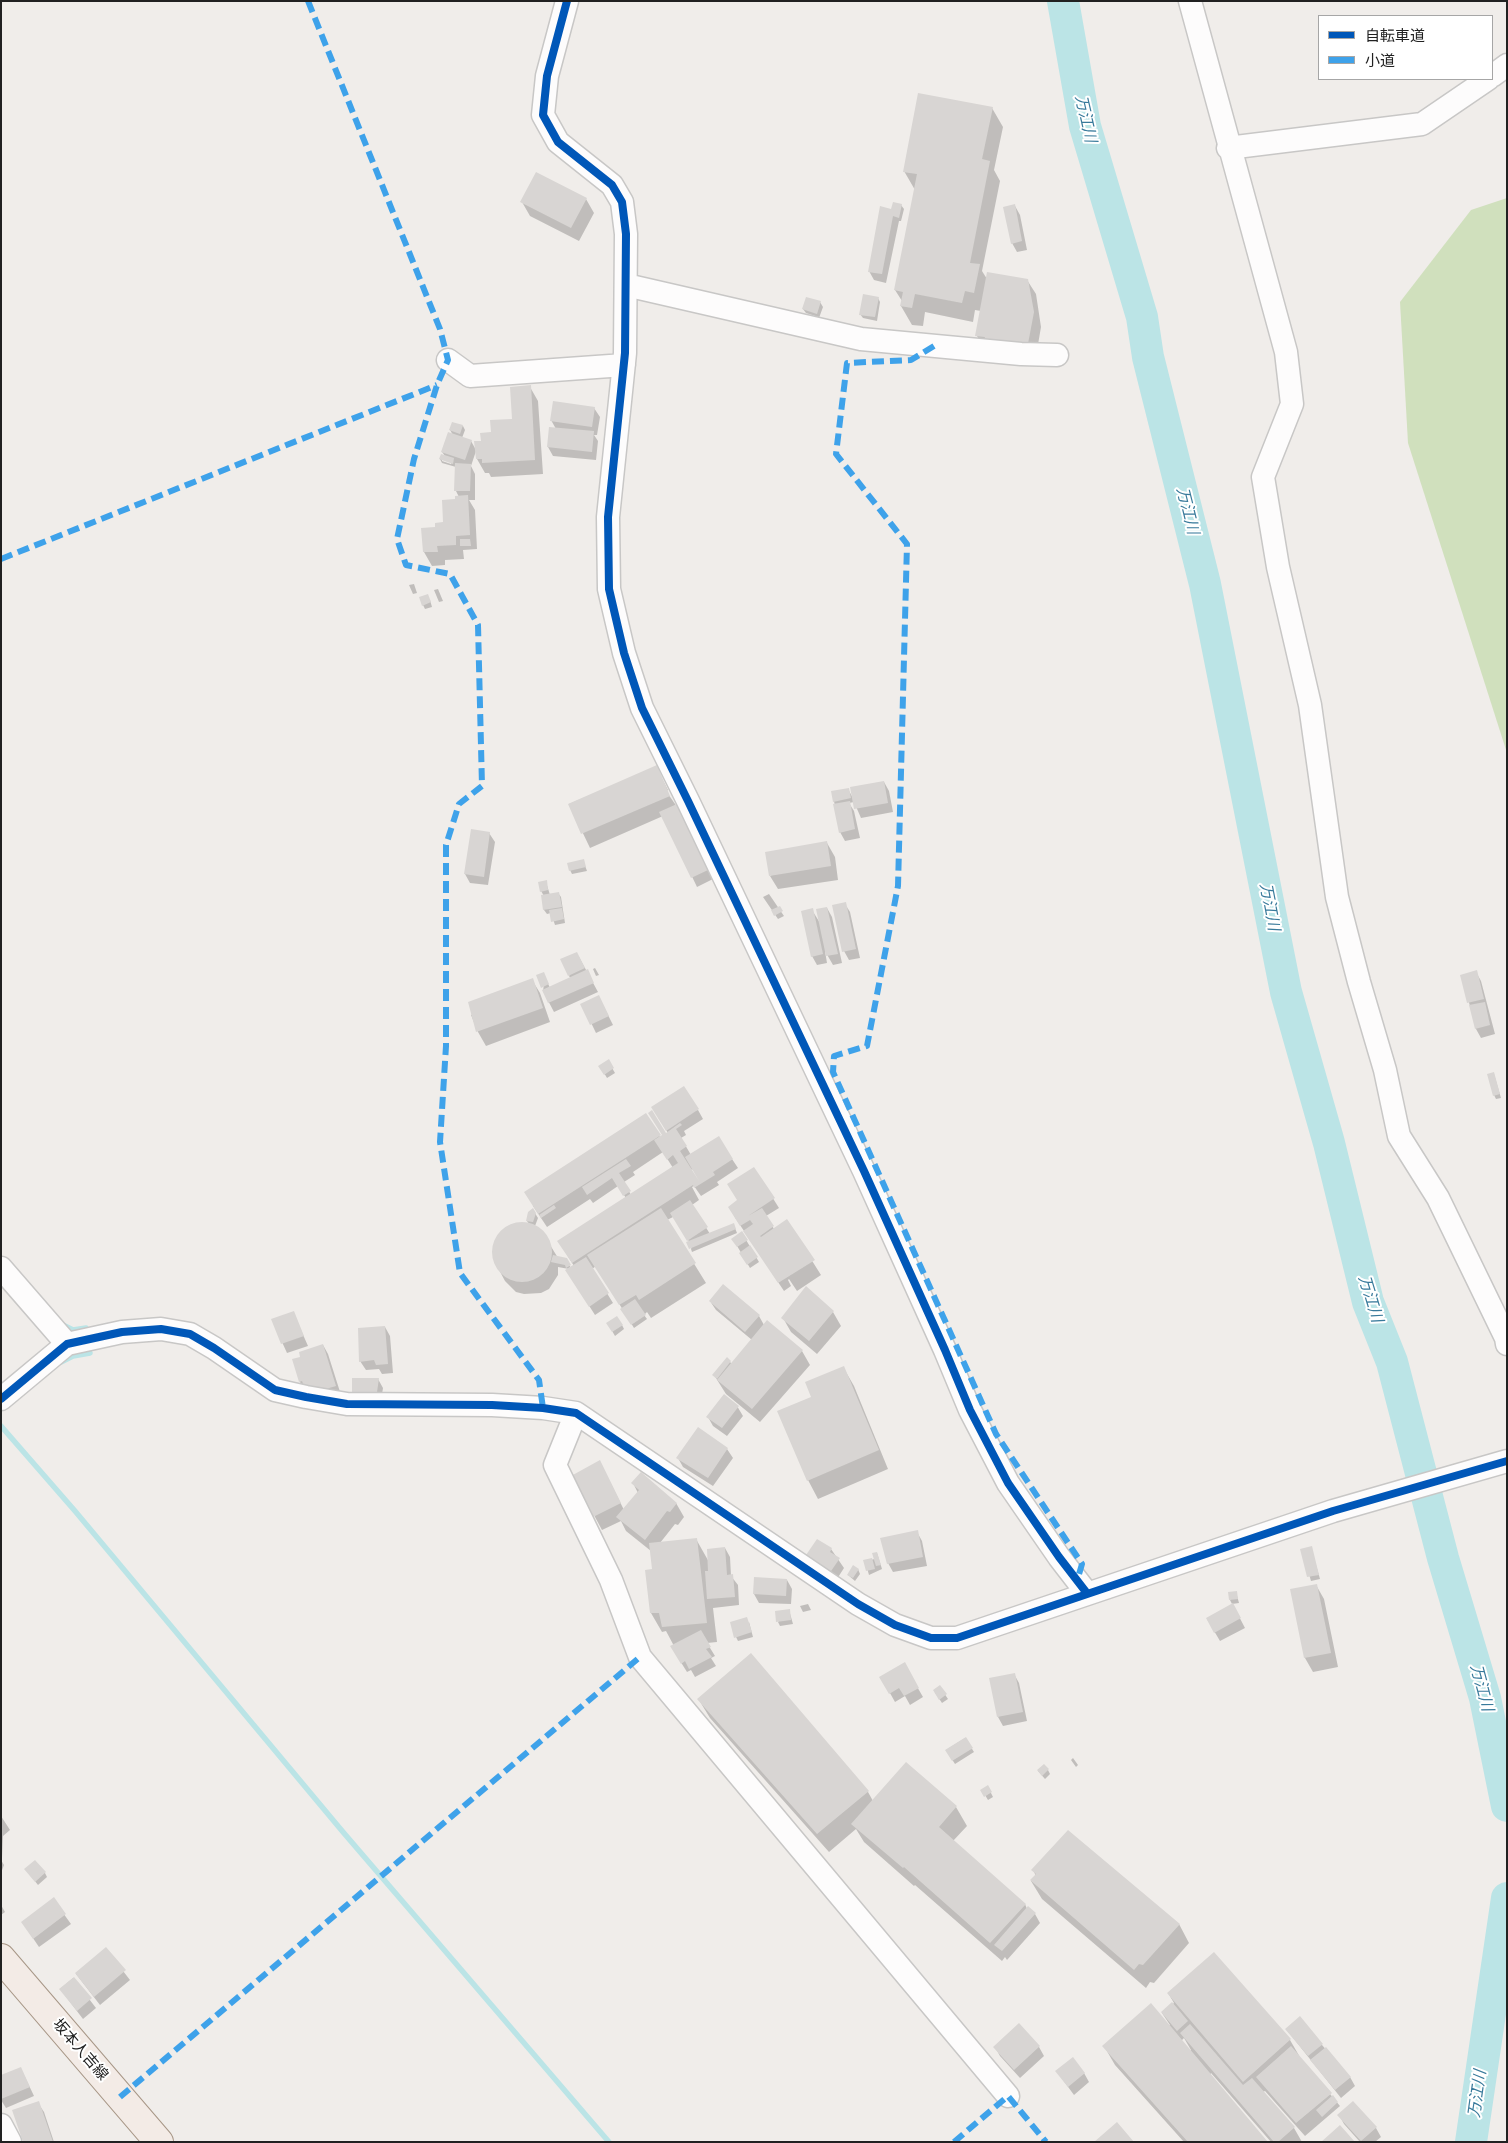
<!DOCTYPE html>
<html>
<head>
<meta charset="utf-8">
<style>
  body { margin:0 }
  #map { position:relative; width:1508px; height:2143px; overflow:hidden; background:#f0edea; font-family:"Archivo Narrow","Noto Sans JP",sans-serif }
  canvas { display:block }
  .frame { position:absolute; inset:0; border:2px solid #212121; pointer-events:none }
  .legend { position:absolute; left:1318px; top:15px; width:175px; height:65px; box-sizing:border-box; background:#fff; border:1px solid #a6a6a6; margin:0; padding:6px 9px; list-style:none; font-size:15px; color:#212121 }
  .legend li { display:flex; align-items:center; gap:10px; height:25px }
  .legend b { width:25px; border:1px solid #a6a6a6 }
</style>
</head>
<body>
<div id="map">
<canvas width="1508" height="2143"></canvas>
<div class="frame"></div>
<ul class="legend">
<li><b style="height:6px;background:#0057b8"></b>自転車道</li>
<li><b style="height:6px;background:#3ea2ea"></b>小道</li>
</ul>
</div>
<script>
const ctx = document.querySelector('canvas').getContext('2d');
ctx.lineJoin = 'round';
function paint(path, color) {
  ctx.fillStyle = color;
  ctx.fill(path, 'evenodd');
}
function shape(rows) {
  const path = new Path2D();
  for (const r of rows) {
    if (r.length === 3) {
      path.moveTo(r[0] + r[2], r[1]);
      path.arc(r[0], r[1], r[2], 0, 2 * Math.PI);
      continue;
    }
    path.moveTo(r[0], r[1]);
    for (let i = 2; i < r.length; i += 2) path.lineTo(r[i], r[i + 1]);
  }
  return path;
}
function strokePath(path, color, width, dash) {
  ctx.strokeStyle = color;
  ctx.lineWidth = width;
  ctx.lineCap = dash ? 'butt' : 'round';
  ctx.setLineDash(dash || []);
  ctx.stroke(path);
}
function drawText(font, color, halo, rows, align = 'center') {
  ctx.font = font + ' "Archivo Narrow","Noto Sans JP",sans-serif';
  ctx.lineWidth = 4;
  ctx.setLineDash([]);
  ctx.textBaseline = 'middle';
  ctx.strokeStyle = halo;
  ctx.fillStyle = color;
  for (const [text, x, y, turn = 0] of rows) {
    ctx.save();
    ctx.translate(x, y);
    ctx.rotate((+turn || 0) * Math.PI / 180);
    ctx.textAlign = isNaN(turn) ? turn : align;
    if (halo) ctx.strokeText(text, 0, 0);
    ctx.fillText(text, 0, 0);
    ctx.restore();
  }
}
const forest = shape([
  [1507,198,1507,753,1408,443,1400,302,1471,210]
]);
const shadow = shape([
  [992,108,1003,127,994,170,1000,181,982,271,987,279,1027,280,1036,294,1041,327,1035,362,985,350,977,336,981,311,975,310,973,322,925,312,923,326,912,325,901,306,902,301,895,290,915,190,904,171],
  [586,199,594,213,579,241,530,216,522,202],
  [901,205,904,209,901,221,899,221,886,283,874,280,869,271,894,210],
  [1015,206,1020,215,1027,250,1017,252,1012,243],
  [878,298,880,302,877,321,863,318,860,314],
  [820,302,823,307,819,318,823,322,817,321,818,317,806,313,803,309],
  [530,387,538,401,543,474,491,477,489,473,485,473,477,459,476,451,471,466,475,474,475,500,469,500,475,510,477,549,463,550,464,559,445,560,445,565,432,566,424,552,436,528,445,524,459,497,456,491,456,467,442,463,440,459,445,456,442,452,453,435,450,430,463,426,465,430,462,438,471,441,476,450,492,434,514,420],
  [442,458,452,462,451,464,442,461],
  [594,408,600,417,597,435,594,435,598,441,596,460,553,456,548,447,556,429,551,420],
  [414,584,417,593,413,594,409,585],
  [438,589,443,601,439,602,434,590],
  [430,600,432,607,425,609,423,605],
  [656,767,669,792,668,790,666,791,682,814,713,879,697,887,663,816,590,848,569,804],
  [884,782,889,791,893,812,861,818,854,802,849,803,854,811,860,838,845,841,840,832,834,801,848,789,853,798],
  [489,833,495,842,488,885,470,883,465,874],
  [827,843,835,857,838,880,778,889,770,876],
  [583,860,587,871,572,874,570,870],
  [546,882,550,895,558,893,561,897,565,923,555,925,551,913,547,914,544,910,544,896,541,891],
  [769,894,784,916,778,919,763,897],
  [845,904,850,912,860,958,849,960,844,951],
  [827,908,832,917,842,963,833,965,825,951,827,963,817,965,812,956,812,910,820,923],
  [579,957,598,992,554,1012,543,991,545,977,550,988,571,979,569,976],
  [595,968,599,975,596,976,593,969],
  [1476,972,1481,981,1495,1034,1481,1038,1476,1029,1462,976],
  [532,980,540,993,550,1022,486,1046,478,1032,471,1015],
  [582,1004,603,1005,613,1025,596,1033],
  [608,1061,615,1073,607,1078,600,1066],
  [1494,1074,1501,1098,1496,1099,1494,1095],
  [698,1110,703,1119,684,1131,686,1135,681,1138,691,1155,732,1159,738,1168,717,1182,719,1185,701,1196,694,1186,692,1187,699,1200,692,1205,710,1234,735,1228,737,1233,692,1252,691,1249,692,1246,673,1217,667,1220,706,1283,651,1318,647,1312,644,1315,647,1319,634,1328,596,1266,592,1269,613,1303,595,1315,572,1279,569,1269,558,1267,558,1275,549,1289,541,1293,524,1294,516,1292,505,1281,497,1266,494,1250,495,1243,504,1230,519,1224,530,1226,527,1221,533,1210,538,1218,535,1226,541,1230,558,1258,566,1260,571,1268,574,1266,567,1255,626,1198,618,1186,593,1203,590,1199,547,1227,533,1206,646,1115,660,1137,668,1133,658,1117],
  [663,1152,673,1168,631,1195,624,1182,635,1175,633,1172],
  [692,1169,702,1180,699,1183,691,1170],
  [754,1168,779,1208,766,1216,774,1229,787,1221,821,1275,797,1291,789,1279,788,1280,791,1286,784,1291,734,1216,739,1201],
  [742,1233,759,1262,750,1268,733,1239],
  [710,1301,759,1316,764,1325,802,1351,810,1365,760,1422,726,1394,714,1375,727,1359,732,1364,752,1340,716,1310],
  [293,1312,308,1346,287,1353,272,1320],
  [833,1312,841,1326,817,1354,791,1332,783,1318],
  [608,1324,622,1325,624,1329,615,1336],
  [385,1327,390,1336,393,1373,382,1374,379,1369,366,1370,360,1361],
  [323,1345,328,1354,341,1395,305,1391,300,1382,302,1358],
  [843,1367,854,1386,888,1469,818,1499,808,1480,813,1397],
  [378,1379,383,1388,380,1407,358,1406],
  [737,1406,743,1416,727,1436,713,1426,708,1417],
  [727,1449,733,1458,713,1486,683,1467,678,1458],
  [600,1462,624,1510,638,1493,633,1483,676,1503,684,1517,678,1525,675,1524,660,1543,696,1539,709,1562,725,1548,730,1557,731,1576,738,1585,739,1605,713,1608,717,1642,707,1643,715,1656,711,1658,716,1666,695,1677,691,1670,687,1672,677,1656,674,1646,666,1631,662,1632,651,1613,654,1570,651,1551,626,1531,621,1521,602,1530,573,1476],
  [917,1532,922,1541,927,1566,893,1572,888,1563],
  [1311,1547,1320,1579,1311,1581,1302,1550],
  [831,1549,844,1568,835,1582,813,1564,808,1555],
  [877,1553,882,1569,869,1575,865,1561,875,1559],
  [858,1569,860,1574,855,1581,848,1575],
  [787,1580,792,1589,791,1604,759,1603,754,1594],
  [1316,1585,1324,1599,1338,1667,1313,1672,1305,1658,1291,1590],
  [1236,1592,1239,1603,1232,1604,1230,1600],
  [808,1604,811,1610,803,1612,800,1606],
  [1233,1605,1245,1628,1220,1641,1207,1619],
  [789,1610,793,1624,780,1626,778,1622],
  [749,1622,753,1637,738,1641,736,1637],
  [751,1655,868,1792,873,1801,906,1763,956,1807,967,1826,953,1841,1025,1904,1027,1909,1035,1914,1040,1923,1007,1960,1005,1957,1002,1961,915,1885,914,1886,864,1842,856,1829,829,1852,710,1718,699,1700],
  [904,1664,923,1697,910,1705,905,1696,895,1702,881,1677],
  [1014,1674,1019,1683,1027,1721,1003,1726,998,1717],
  [940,1687,948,1699,942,1703,934,1691],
  [965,1738,974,1752,955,1764,946,1750],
  [1073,1758,1078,1765,1076,1767,1071,1760],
  [1048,1770,1050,1774,1045,1779,1038,1771],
  [988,1787,993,1797,988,1800,982,1790],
  [1,1816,10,1830,3,1836,2,1858],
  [1,1860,4,1865,1,1873],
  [26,1870,45,1873,47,1877,38,1885],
  [1033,1870,1179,1924,1189,1943,1154,1983,1150,1982,1146,1988,1042,1899,1031,1881,1036,1876],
  [53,1899,71,1924,39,1947,22,1922],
  [1,1905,5,1912,1,1915],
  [106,1949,130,1980,100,2005,76,1974],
  [1214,1953,1290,2040,1301,2059,1340,2106,1305,2136,1265,2091,1263,2092,1294,2128,1302,2142,1271,2142,1211,2073,1210,2075,1266,2142,1184,2142,1115,2065,1104,2046,1170,2025,1162,2013,1174,2003,1168,1993],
  [1184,2038,1191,2050,1190,2051,1181,2041],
  [73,1978,96,2008,83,2019,60,1989],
  [1019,2025,1039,2047,1044,2056,1020,2078,1000,2056,995,2047],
  [1286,2029,1322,2045,1350,2077,1355,2086,1341,2098],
  [1057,2072,1084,2073,1089,2082,1074,2095],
  [1,2077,25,2077,34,2096,6,2108,1,2100],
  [38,2103,44,2112,54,2142,24,2142],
  [1339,2115,1376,2128,1381,2137,1375,2142,1360,2142,1344,2124]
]);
const stream = shape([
  [63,1325,73,1330,86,1328],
  [61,1362,73,1356,90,1353],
  [1,1426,75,1511,343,1832,609,2142]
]);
const river = shape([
  [1063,1,1085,126,1142,317,1148,357,1205,584,1286,992,1329,1143,1368,1302,1392,1362,1443,1558,1485,1698,1507,1806],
  [1471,2142,1507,1898]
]);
const building = shape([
  [918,93,993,107,982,159,990,161,970,263,980,264,974,293,965,291,962,303,915,294,912,308,900,306,903,292,894,290,917,174,903,172],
  [536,172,587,198,571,228,520,202],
  [893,202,902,204,899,218,893,216,882,274,868,272,880,206,891,209],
  [1015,204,1022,241,1011,244,1003,207],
  [987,272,1028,279,1034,312,1027,349,984,341,985,337,975,336],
  [863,294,879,297,875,317,859,315],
  [806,297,821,301,817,314,802,309],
  [531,385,535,460,482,463,482,459,476,459,474,441,481,441,480,433,491,432,490,420,512,419,510,387],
  [553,401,595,407,592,427,550,421],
  [452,422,463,425,460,434,449,430],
  [549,427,594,431,592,452,547,447],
  [448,432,472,440,465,460,441,452],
  [441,454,454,458,453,464,439,459],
  [455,463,471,464,470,491,454,491],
  [468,495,470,535,456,536,456,545,437,546,438,552,423,552,421,528,435,527,435,523,443,522,442,500,455,499,455,496],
  [460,539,470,539,471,546,460,546],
  [428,594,431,602,422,606,419,597],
  [657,765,670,796,581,834,568,804],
  [884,781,888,803,854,809,850,787],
  [849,788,851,798,833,802,831,791],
  [850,801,855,829,839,833,833,804],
  [677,804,708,870,691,878,659,812],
  [471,829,490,832,484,877,464,874],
  [827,841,831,866,769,876,765,852],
  [584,859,586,867,569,871,567,863],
  [547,880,548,890,540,892,538,882],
  [559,892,562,907,543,910,541,895],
  [846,902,856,949,842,952,832,905],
  [780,906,783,911,774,916,771,910],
  [827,907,838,954,826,956,816,909],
  [562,908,564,919,551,922,549,910],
  [813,908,823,954,811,957,801,911],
  [577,952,585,968,568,976,560,959],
  [588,969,594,983,548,1003,542,990],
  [1477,970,1484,999,1467,1003,1460,975],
  [544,972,549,984,541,988,536,975],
  [533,978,543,1008,476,1032,468,1002],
  [599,995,609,1016,590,1025,580,1004],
  [1485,1002,1490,1025,1475,1029,1469,1005],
  [609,1059,614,1068,604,1075,598,1066],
  [1494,1072,1500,1094,1493,1096,1487,1074],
  [684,1086,699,1109,666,1131,651,1107],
  [652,1110,666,1133,680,1123,682,1125,676,1129,687,1146,680,1151,699,1181,685,1157,719,1136,733,1159,713,1172,715,1175,694,1188,693,1185,572,1263,557,1241,678,1163,673,1155,667,1160,654,1140,662,1135,648,1113],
  [646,1113,661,1135,538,1214,524,1192],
  [626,1159,631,1166,619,1173,631,1191,623,1196,612,1178,587,1195,582,1187],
  [754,1167,775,1198,748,1216,762,1208,774,1226,760,1236,761,1237,787,1219,815,1260,778,1283,743,1231,753,1224,750,1220,740,1226,728,1207,737,1200,727,1184],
  [690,1200,708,1227,687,1241,670,1213],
  [554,1205,556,1208,541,1218,539,1215],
  [533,1208,536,1213,533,1222,526,1221,528,1212],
  [661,1208,696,1263,639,1300,636,1295,619,1305,587,1255],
  [522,1252,30],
  [734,1223,736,1229,689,1249,686,1242],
  [742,1231,748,1240,737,1247,731,1239],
  [750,1245,758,1257,747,1265,739,1253],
  [553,1255,567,1258,571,1265,566,1268,565,1265,551,1262],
  [586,1257,609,1293,589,1307,565,1270],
  [723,1284,760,1315,745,1332,709,1301],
  [806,1286,834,1311,809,1341,781,1318],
  [635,1299,646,1315,631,1325,620,1309],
  [294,1311,304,1336,281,1344,271,1319],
  [617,1316,623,1325,612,1332,606,1323],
  [767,1320,803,1350,752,1409,717,1380],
  [385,1326,388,1364,376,1365,374,1360,359,1362,358,1328],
  [323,1344,336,1386,312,1393,309,1385,304,1386,302,1381,299,1382,292,1359,300,1357,299,1352],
  [727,1357,731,1361,717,1379,712,1375],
  [844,1366,879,1450,807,1481,777,1411,811,1397,805,1382],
  [352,1378,379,1378,376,1399,352,1397],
  [724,1394,739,1406,722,1428,706,1417],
  [698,1427,728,1448,708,1478,676,1458],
  [600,1460,621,1503,593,1517,571,1476],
  [641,1472,677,1503,670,1512,667,1511,645,1540,616,1517,639,1490,631,1483],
  [918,1530,923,1557,887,1564,880,1538],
  [697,1538,707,1623,662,1627,659,1613,650,1613,645,1570,652,1569,649,1543],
  [817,1539,832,1548,830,1552,840,1558,829,1574,812,1562,814,1560,806,1555],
  [1312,1546,1319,1575,1307,1577,1300,1549],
  [725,1547,727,1575,733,1574,735,1597,707,1599,705,1571,708,1571,707,1549],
  [877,1552,881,1565,876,1566,872,1553],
  [872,1558,875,1569,866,1571,863,1560],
  [853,1565,859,1569,853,1578,847,1575],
  [754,1577,787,1579,786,1596,753,1594],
  [1317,1584,1331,1653,1304,1658,1290,1589],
  [1237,1591,1238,1599,1229,1600,1228,1592],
  [1233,1603,1241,1618,1214,1633,1206,1618],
  [790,1609,791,1620,776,1622,775,1611],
  [747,1617,752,1632,734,1638,730,1622],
  [701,1630,711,1647,706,1649,712,1657,689,1669,685,1661,681,1664,670,1646],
  [751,1653,869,1791,817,1834,697,1699],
  [905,1662,919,1688,904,1696,899,1688,889,1694,879,1677],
  [1015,1673,1023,1712,997,1717,989,1678],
  [940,1685,947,1694,939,1700,933,1690],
  [966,1737,973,1748,952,1761,945,1750],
  [906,1762,957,1806,939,1827,1026,1904,990,1943,904,1867,903,1868,851,1824],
  [1044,1764,1049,1769,1042,1776,1037,1770],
  [988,1785,992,1792,984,1797,980,1790],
  [1068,1830,1180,1924,1143,1965,1139,1964,1134,1970,1030,1880,1036,1874,1031,1870],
  [35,1860,46,1872,35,1882,24,1869],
  [54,1897,66,1914,33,1939,21,1922],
  [1028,1906,1036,1913,1002,1951,994,1945],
  [106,1947,126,1970,94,1997,75,1973],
  [1214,1952,1291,2039,1243,2082,1167,1993],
  [74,1977,92,1998,77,2011,59,1989],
  [1172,2002,1188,2021,1177,2031,1161,2012],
  [1151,2003,1268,2142,1188,2142,1102,2046],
  [1300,2016,1323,2044,1308,2056,1285,2029],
  [1019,2023,1040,2046,1014,2070,993,2047],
  [1190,2024,1243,2085,1252,2078,1295,2127,1278,2142,1274,2142,1180,2033],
  [1291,2046,1332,2093,1296,2123,1256,2077],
  [1326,2047,1351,2077,1335,2090,1310,2060],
  [1073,2057,1085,2073,1068,2087,1055,2071],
  [21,2067,30,2087,1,2099,1,2075],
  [1333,2095,1338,2102,1322,2117,1316,2110],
  [39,2101,53,2142,23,2142,12,2110],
  [1353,2101,1377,2127,1361,2141,1337,2115],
  [1117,2122,1134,2142,1094,2142],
  [1340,2125,1355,2142,1321,2142]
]);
const minor = shape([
  [567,1,547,76,543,115,558,142,612,185,622,202,626,234,625,353,608,517,609,589,624,653,642,708,688,801,864,1171,945,1350,970,1410,1008,1483,1059,1557,1086,1592],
  [1190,1,1286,352,1292,404,1263,477,1278,567,1310,705,1337,897,1359,982,1385,1070,1399,1136,1438,1198,1506,1338,1507,1344],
  [1492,76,1507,65],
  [1228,148,1422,124,1488,79],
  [626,285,861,339,1021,354,1057,355],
  [448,360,470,376,624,365],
  [1,1268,67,1344],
  [1,1399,67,1344,122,1332,161,1329,190,1334,214,1348,275,1390,306,1397,347,1404,492,1405,543,1408,576,1413,858,1604,895,1625,931,1638,957,1638,1333,1511,1507,1461],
  [576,1413,555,1465,611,1580,640,1657,1008,2096],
  [1,2125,10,2142]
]);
const major = shape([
  [1,1958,159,2142]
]);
const quiet = shape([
  [308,1,440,329,448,360,437,385,414,459,397,539,406,565,450,574,478,625,482,786,459,804,446,845,446,1046,440,1142,460,1273,539,1380,543,1408],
  [934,346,911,360,847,363,836,454,907,544,898,886,867,1046,834,1056,833,1072,996,1434,1082,1564,1077,1581],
  [1,559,437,385],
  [120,2097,640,1657],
  [954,2142,1008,2096,1046,2142]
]);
const cycleway = shape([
  [567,1,547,76,543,115,558,142,612,185,622,202,626,234,625,353,608,517,609,589,624,653,642,708,688,801,864,1171,945,1350,970,1410,1008,1483,1059,1557,1086,1592],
  [1,1399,67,1344,122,1332,161,1329,190,1334,214,1348,275,1390,306,1397,347,1404,492,1405,543,1408,576,1413,858,1604,895,1625,931,1638,957,1638,1333,1511,1507,1461]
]);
const streetNames = [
  ["坂本人吉線",80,2050,49]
];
const waterNames = [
  ["万江川",1085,119,77],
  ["万江川",1187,511,76],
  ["万江川",1269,907,79],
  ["万江川",1370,1299,73],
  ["万江川",1481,1688,75],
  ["万江川",1478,2094,-82]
];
paint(forest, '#d0e0bd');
paint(shadow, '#0003');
strokePath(stream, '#bbe4e6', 5.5);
strokePath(river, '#bbe4e6', 32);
paint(building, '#d8d5d3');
strokePath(minor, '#c8c7c6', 25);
strokePath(major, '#a79686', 30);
strokePath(minor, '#fdfcfc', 22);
strokePath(major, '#f3ebe6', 28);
strokePath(quiet, '#3ea2ea', 6, [12, 6]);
strokePath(cycleway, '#0057b8', 8);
drawText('15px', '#212121', '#fff', streetNames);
drawText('italic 16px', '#387a9b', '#fff', waterNames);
</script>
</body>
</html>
